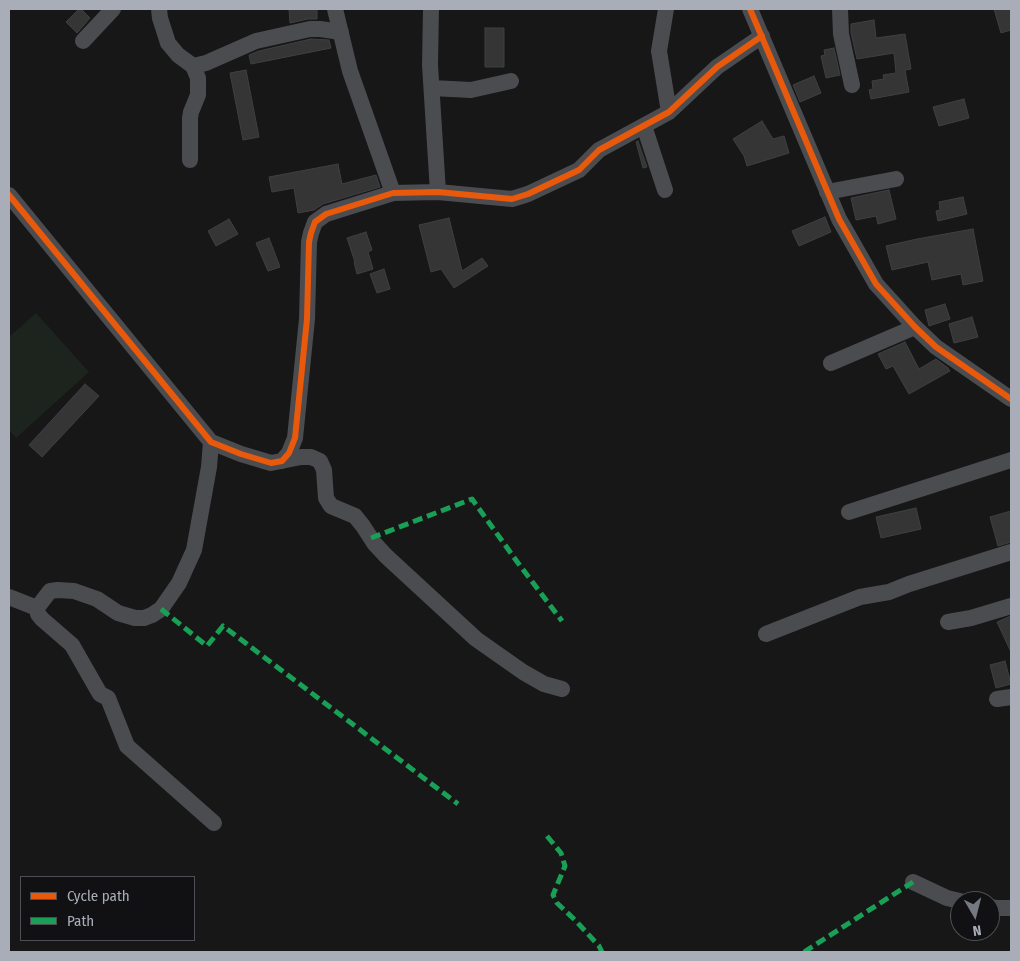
<!DOCTYPE html>
<html>
<head>
<meta charset="utf-8">
<style>
  body { margin:0 }
  #map { position:relative; width:1020px; height:961px; overflow:hidden; background:#171717; font-family:"Fira Sans Condensed",sans-serif }
  canvas { display:block }
  .frame { position:absolute; inset:0; border:10px solid #a8adb8; pointer-events:none }
  .legend { position:absolute; left:20px; top:876px; width:175px; height:65px; box-sizing:border-box; background:#111113; border:1px solid #4d4f55; margin:0; padding:6px 9px; list-style:none; font-size:15px; color:#a8adb8 }
  .legend li { display:flex; align-items:center; gap:10px; height:25px }
  .legend b { width:25px; border:1px solid #4d4f55 }
  .north { position:absolute; left:950px; top:891px; width:50px; height:50px; box-sizing:border-box; background:#111113; border:1px solid #4d4f55; border-radius:50%; rotate:172deg; font-size:14px; font-weight:700; line-height:20px; text-align:center; color:#a8adb8 }
  .north::after { content:''; display:block; margin:auto; width:18px; height:22px; background:#757880; clip-path:polygon(50% 0,100% 100%,50% 72%,0 100%) }
</style>
</head>
<body>
<div id="map">
<canvas width="1020" height="961"></canvas>
<div class="frame"></div>
<ul class="legend">
<li><b style="height:6px;background:#e8590c"></b>Cycle path</li>
<li><b style="height:6px;background:#1a9f57"></b>Path</li>
</ul>
<div class="north">N</div>
</div>
<script>
const ctx = document.querySelector('canvas').getContext('2d');
ctx.lineJoin = 'round';
function paint(path, color) {
  ctx.fillStyle = color;
  ctx.fill(path, 'evenodd');
}
function shape(rows) {
  const path = new Path2D();
  for (const r of rows) {
    path.moveTo(r[0], r[1]);
    for (let i = 2; i < r.length; i += 2) path.lineTo(r[i], r[i + 1]);
  }
  return path;
}
function strokePath(path, color, width, dash) {
  ctx.strokeStyle = color;
  ctx.lineWidth = width;
  ctx.lineCap = dash ? 'butt' : 'round';
  ctx.setLineDash(dash || []);
  ctx.stroke(path);
}
const green = shape([
  [36,313,89,372,16,438,9,430,9,337]
]);
const building = shape([
  [79,9,81,9,90,18,77,33,66,22,79,9],
  [289,9,317,9,317,19,308,19,290,23,289,9],
  [994,9,1011,9,1011,30,1001,33,994,9],
  [874,20,876,38,905,34,911,69,905,70,909,92,871,99,869,90,873,89,872,81,884,79,883,75,896,73,894,53,857,59,851,33,851,24,874,20],
  [485,28,504,28,504,67,485,67,485,28],
  [311,39,329,40,331,48,251,64,249,55,259,51,311,39],
  [834,48,840,75,826,78,821,56,825,55,824,50,834,48],
  [246,70,259,137,243,140,230,73,246,70],
  [814,76,821,93,800,102,793,85,814,76],
  [964,99,969,118,939,126,933,107,964,99],
  [762,121,773,139,784,136,789,153,747,166,744,156,733,139,762,121],
  [638,141,647,167,643,168,636,142,638,141],
  [338,164,342,184,376,175,380,187,323,204,314,210,298,213,294,188,272,192,269,177,338,164],
  [889,190,896,219,878,224,876,216,856,220,851,198,889,190],
  [963,197,967,214,938,221,936,211,940,210,939,202,963,197],
  [825,217,831,232,799,246,792,231,825,217],
  [449,218,462,271,482,258,488,266,454,288,441,269,431,272,419,225,449,218],
  [229,219,238,234,216,246,208,231,229,219],
  [973,229,983,281,963,285,961,274,932,280,928,262,892,270,886,246,917,239,973,229],
  [366,232,372,250,368,252,373,269,357,274,354,262,355,262,347,238,366,232],
  [269,238,280,267,268,271,256,243,269,238],
  [384,269,390,289,377,293,370,274,384,269],
  [945,304,950,319,929,326,925,310,945,304],
  [972,317,978,337,954,343,949,324,972,317],
  [905,342,919,369,936,359,948,368,950,371,909,394,893,366,886,369,878,354,905,342],
  [85,384,99,396,42,457,29,445,85,384],
  [916,508,921,529,881,538,876,517,916,508],
  [1011,511,1011,542,998,546,990,517,1011,511],
  [1011,616,1011,652,997,622,1011,616],
  [1005,661,1011,684,996,688,990,665,1005,661]
]);
const minor = shape([
  [159,9,160,18,168,43,178,55,193,66,198,78,198,95,191,112,190,118,190,160],
  [335,9,350,71,393,193],
  [431,9,430,65,438,192],
  [666,9,659,51,669,112],
  [750,9,839,219,876,284,915,327,936,347,1011,399],
  [840,9,841,34,852,85],
  [83,41,113,9],
  [193,66,206,63,256,41,310,29,320,29,341,32],
  [432,88,471,90,511,81],
  [644,126,665,190],
  [827,192,896,179],
  [9,195,211,442,241,454,271,463,301,457,311,457,320,461,324,470,326,498,331,506,355,516,363,526,374,543,386,556,476,639,523,672,544,684,562,689],
  [831,363,915,327],
  [282,461,289,453,295,438,307,319,309,242,311,233,315,222,326,214,393,193,438,192,512,199,528,194,579,170,599,150,669,112,717,67,762,36],
  [849,512,1011,460],
  [9,597,37,608,38,614,42,619,72,645,100,694,108,698,127,746,214,823],
  [37,608,50,591,58,590,74,591,97,599,118,613,135,618,144,618,152,615,161,609,179,583,194,550,209,467,211,442],
  [948,622,971,618,1011,606],
  [766,634,860,597,889,592,909,584,1011,552],
  [997,699,1011,697],
  [913,882,947,898,960,901],
  [990,907,996,908,1011,908]
]);
const quiet = shape([
  [371,538,472,499,518,563,562,621],
  [161,609,207,646,223,626,458,804],
  [547,836,561,853,565,866,553,895,557,903,575,920,599,946,602,952],
  [804,952,913,882]
]);
const cycleway = shape([
  [750,9,839,219,876,284,915,327,936,347,1011,399],
  [9,195,211,442,241,454,271,463,282,461,289,453,295,438,307,319,309,242,311,233,315,222,326,214,393,193,438,192,512,199,528,194,579,170,599,150,669,112,717,67,762,36]
]);
paint(green, '#1d241e');
paint(building, '#353536');
strokePath(building, '#3f4043', 1);
strokePath(minor, '#4b4c50', 16);
strokePath(quiet, '#1a9f57', 5, [10, 5]);
strokePath(cycleway, '#e8590c', 6);
</script>
</body>
</html>
